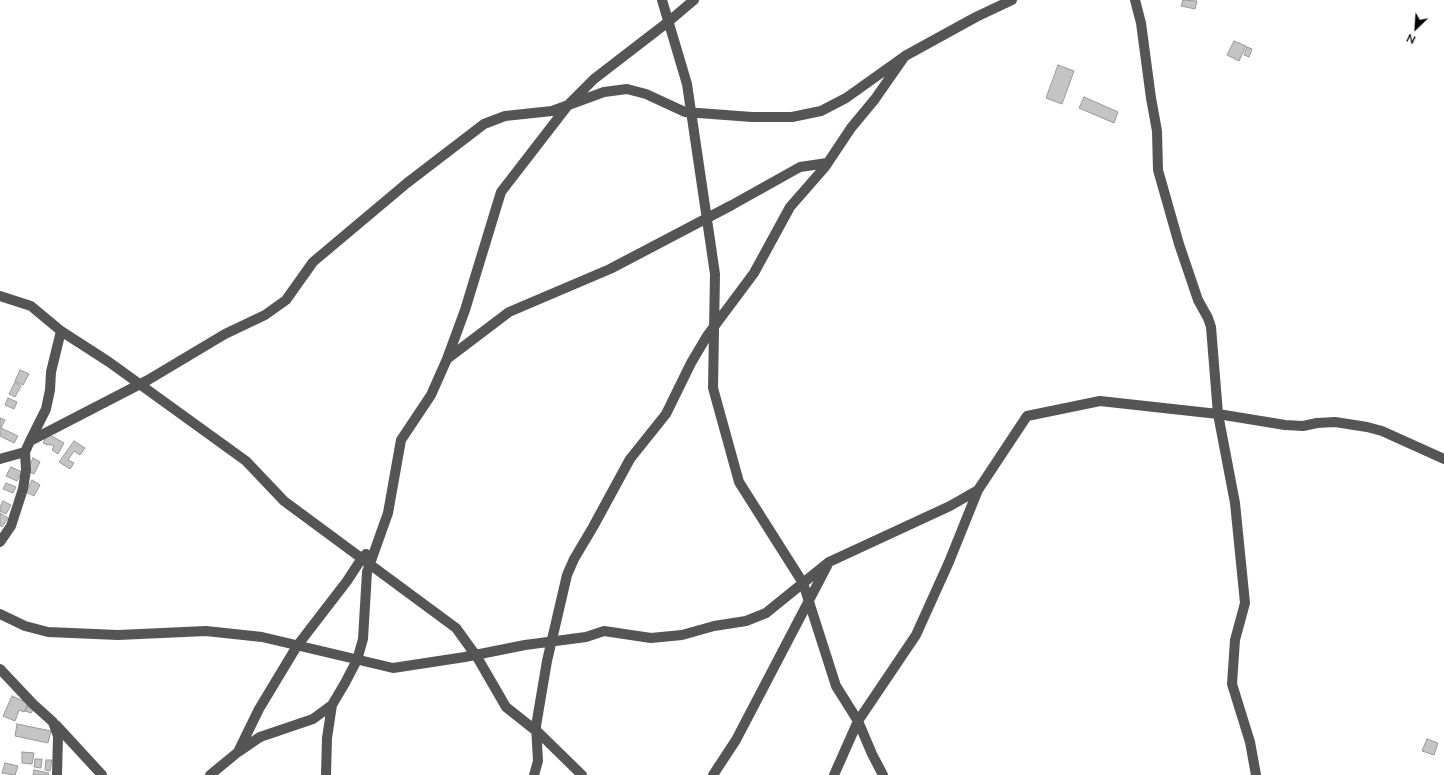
<!DOCTYPE html>
<html>
<head>
<meta charset="utf-8">
<style>
  body { margin:0 }
  #map { position:relative; width:1444px; height:775px; overflow:hidden; background:#fff; font-family:Mulish,sans-serif }
  canvas { display:block }
  .north { position:absolute; left:1396px; top:8px; width:40px; height:40px; -webkit-text-stroke:3px #fff; paint-order:stroke; rotate:205deg; font-size:11px; font-weight:700; line-height:16px; text-align:center; color:#000 }
  .north::after { content:''; display:block; margin:auto; width:14px; height:18px; background:#000; clip-path:polygon(50% 0,100% 100%,50% 72%,0 100%) }
</style>
</head>
<body>
<div id="map">
<canvas width="1444" height="775"></canvas>
<div class="north">N</div>
</div>
<script>
const ctx = document.querySelector('canvas').getContext('2d');
ctx.lineJoin = 'round';
function paint(path, color) {
  ctx.fillStyle = color;
  ctx.fill(path, 'evenodd');
}
function shape(rows) {
  const path = new Path2D();
  for (const r of rows) {
    path.moveTo(r[0], r[1]);
    for (let i = 2; i < r.length; i += 2) path.lineTo(r[i], r[i + 1]);
  }
  return path;
}
function strokePath(path, color, width, dash) {
  ctx.strokeStyle = color;
  ctx.lineWidth = width;
  ctx.lineCap = dash ? 'butt' : 'round';
  ctx.setLineDash(dash || []);
  ctx.stroke(path);
}
const building = shape([
  [1183,0,1197,1,1195,9,1181,6,1183,0],
  [1234,41,1246,46,1239,61,1227,55,1234,41],
  [1247,47,1252,49,1249,57,1244,55,1247,47],
  [1058,65,1074,71,1062,104,1046,98,1058,65],
  [1084,97,1118,112,1114,123,1079,108,1084,97],
  [20,370,29,374,23,385,15,381,20,370],
  [15,382,21,386,15,397,9,394,15,382],
  [8,398,17,402,14,409,5,405,8,398],
  [0,418,5,420,1,428,18,436,14,443,0,436,0,418],
  [48,434,64,443,58,454,52,450,54,446,49,444,48,445,43,443,48,434],
  [74,441,85,448,80,455,74,451,68,460,74,463,70,469,59,462,74,441],
  [33,458,40,462,34,474,27,471,33,458],
  [11,467,22,472,17,481,6,476,11,467],
  [32,480,40,485,34,496,26,492,32,480],
  [6,483,16,487,13,493,3,489,6,483],
  [3,501,11,505,6,514,0,511,0,507,3,501],
  [0,513,8,518,2,527,0,525,0,513],
  [12,696,28,703,24,712,19,710,15,721,3,716,12,696],
  [29,704,35,707,31,713,25,711,29,704],
  [17,724,51,731,48,743,15,736,17,724],
  [1427,739,1438,743,1434,755,1422,751,1427,739],
  [22,752,34,753,32,764,22,763,22,752],
  [35,759,42,759,41,768,34,767,35,759],
  [46,760,52,760,50,771,45,770,46,760],
  [5,763,18,766,15,775,2,773,5,763],
  [34,770,49,773,48,775,33,775,34,770]
]);
const minor = shape([
  [662,0,687,84,715,274,713,388,739,482,803,583,836,686,858,721,872,754,883,775],
  [1135,0,1141,23,1151,98,1157,131,1158,170,1179,244,1198,300,1208,318,1211,327,1218,414,1235,503,1245,603,1235,640,1232,684,1250,742,1256,775],
  [0,296,31,306,61,331,109,362,246,461,284,501,456,628,477,657,506,707,540,734,582,775],
  [447,359,465,310,501,192,569,104,594,79,668,22,694,0],
  [30,441,46,409,50,390,51,372,61,331],
  [0,459,25,452],
  [0,542,11,526,23,489,26,470,25,452,30,441,148,380,225,334,265,315,286,300,313,262,407,183,484,124,505,116,552,111,604,92,627,89,646,94,685,112,752,117,792,117,821,111,846,98,905,56],
  [0,614,25,626,48,632,118,635,206,631,262,637,393,668,465,657,525,645,586,637,604,631,651,638,682,635,714,626,746,621,766,613,829,562,950,506,978,490],
  [0,669,33,704,53,722,58,736,57,775],
  [56,725,102,775],
  [238,752,259,709,297,646,347,581,362,558,366,554],
  [210,775,238,752,260,737,313,719,332,705,345,683,357,660,363,639,367,572,388,513,401,440,431,395,447,359,509,312,610,269,732,205,800,167,827,163],
  [326,775,327,738,332,705],
  [534,775,538,761,536,726,547,661,567,575,574,559,593,527,630,459,666,414,691,363,707,336,754,273,790,207,825,167,851,128,875,99,905,56,976,17,1012,0],
  [713,775,736,740,827,566],
  [834,775,858,721,916,635,949,562,978,490,1027,416,1100,401,1218,414,1285,425,1303,426,1317,423,1335,422,1367,427,1382,431,1444,459]
]);
paint(building, '#c4c4c4');
strokePath(building, '#999', 1);
strokePath(minor, '#555', 10);
</script>
</body>
</html>
